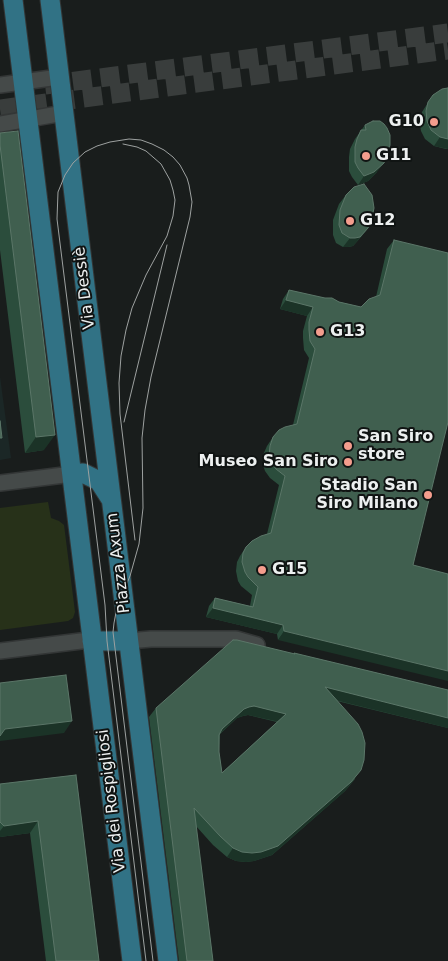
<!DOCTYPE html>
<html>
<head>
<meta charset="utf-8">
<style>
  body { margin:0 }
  canvas { display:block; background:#191d1c }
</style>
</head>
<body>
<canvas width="448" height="961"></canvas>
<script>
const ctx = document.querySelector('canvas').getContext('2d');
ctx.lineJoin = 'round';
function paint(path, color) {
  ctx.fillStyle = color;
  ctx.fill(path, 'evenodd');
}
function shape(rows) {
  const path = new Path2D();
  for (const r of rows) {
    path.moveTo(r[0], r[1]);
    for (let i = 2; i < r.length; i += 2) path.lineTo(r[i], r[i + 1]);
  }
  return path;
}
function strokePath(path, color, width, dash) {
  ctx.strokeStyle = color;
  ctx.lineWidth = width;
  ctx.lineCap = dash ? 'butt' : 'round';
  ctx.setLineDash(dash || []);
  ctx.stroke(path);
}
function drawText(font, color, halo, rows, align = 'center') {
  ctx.font = font + ' "DejaVu Sans",sans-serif';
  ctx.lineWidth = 4;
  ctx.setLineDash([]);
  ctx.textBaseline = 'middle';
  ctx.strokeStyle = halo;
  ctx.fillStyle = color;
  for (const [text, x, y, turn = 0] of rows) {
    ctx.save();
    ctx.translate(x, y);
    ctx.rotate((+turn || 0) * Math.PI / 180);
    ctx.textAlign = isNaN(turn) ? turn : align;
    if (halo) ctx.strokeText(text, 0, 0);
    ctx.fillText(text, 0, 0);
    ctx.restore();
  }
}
const built = shape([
  [0,377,11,458,0,460]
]);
const green = shape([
  [48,502,51,518,59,521,64,525,75,612,73,618,68,621,0,630,0,508]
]);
const majorTunnel = shape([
  [45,85,448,33],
  [0,109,448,50]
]);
const minor = shape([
  [0,85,59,77],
  [0,124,64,113],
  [0,483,72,474],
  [128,641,151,639,236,639,257,645],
  [0,651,81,641,92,641]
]);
const major = shape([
  [13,0,132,961],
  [50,0,168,961],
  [72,474,83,473,99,481,110,498],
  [92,641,128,641]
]);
const tram = shape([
  [123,144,137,147,146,151,161,164,170,180,173,190,175,200,173,216,167,236,146,275,132,308,126,330,121,356,119,383,120,414,135,540],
  [124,422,167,245],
  [146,961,107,641,105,605,57,219,58,192,65,175,73,163,85,152,97,146,110,142,129,139,141,140,152,144,164,150,173,157,180,165,187,178,189,185,192,202,190,217,151,377,145,410,142,438,143,508,139,544,130,576,117,607,114,623,113,632,153,961]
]);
const wall = shape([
  [448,88,448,149,446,149,434,146,425,139,421,131,419,120,422,112,433,95],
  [365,125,377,172,368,181,358,185,352,177,349,171,349,157,350,149,355,139],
  [0,133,44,450,25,453,0,250],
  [346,195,368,228,361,237,353,246,348,247,343,247,336,243,333,235,333,220,339,204],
  [394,240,447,424,278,640,277,634,206,617,209,606,215,598,250,606,252,595,241,586,238,581,236,571,237,562,240,556,246,547,267,534,279,485,270,478,265,471,263,465,263,455,267,446,273,437,293,425,309,358,304,350,303,338,303,331,307,316,280,309,283,299,289,290,361,307,376,297,387,249],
  [294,654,294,653,448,690,448,728,337,701,355,779,345,791,272,855,254,861,246,862,236,861,227,857,213,845,196,826,213,961,179,961,149,717,156,708],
  [248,715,277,722,222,773,219,752,220,734,237,718,243,716],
  [76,775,99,961,46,961,30,833,0,837,0,784]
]);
const shadedWall = shape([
  [440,137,448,139,448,149,434,146],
  [384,163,377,172,368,181,358,185,364,176],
  [368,228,361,237,353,246,348,247,343,247,350,238],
  [286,300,313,307,307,316,280,309],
  [55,435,44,450,25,453,36,437],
  [213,608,283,625,277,634,206,617],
  [284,631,448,671,448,681,278,640],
  [325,687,448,718,448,728,319,696],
  [254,706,286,714,280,722,248,715,243,716,237,718,215,738,222,729,244,709,249,707],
  [72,721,64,733,0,741,0,736,5,729],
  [361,770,345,791,272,855,254,861,246,862,236,861,227,857,233,848],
  [38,821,30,833,0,837,0,831,4,826]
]);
const building = shape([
  [448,88,448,139,440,137,431,130,427,121,426,111,428,102,433,95,442,89,448,88],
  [373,121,380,121,384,124,387,128,390,135,390,145,388,153,384,163,374,172,364,176,358,168,355,162,355,147,357,139,361,130,366,130,365,125,373,121],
  [18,131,55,435,36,437,0,145,0,133,18,131],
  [364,184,372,195,374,208,372,218,368,228,360,237,355,238,350,238,342,233,339,225,340,210,346,195,354,187,364,184],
  [394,240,448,253,448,422,413,565,448,574,448,671,284,631,283,625,213,608,215,598,253,607,258,587,248,577,245,572,242,562,243,553,246,547,252,541,261,536,271,533,285,476,276,469,271,462,269,456,270,446,273,437,279,430,285,427,297,424,315,349,310,341,309,330,309,322,313,307,286,300,289,290,325,298,332,298,339,302,361,307,369,299,380,295,394,240],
  [0,421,2,438,0,438,0,421],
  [233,640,237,640,295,654,294,653,448,690,448,718,325,687,358,724,362,732,365,743,364,760,361,770,351,782,278,846,261,852,252,853,242,852,233,848,220,836,194,808,213,961,187,961,156,708,233,640],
  [254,706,286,714,222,773,219,752,219,735,222,729,244,709,249,707,254,706],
  [66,675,72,721,5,729,0,736,0,683,66,675],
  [76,775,99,961,56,961,38,821,4,826,0,822,0,784,76,775]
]);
const markers = [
  [434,122,5,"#f49d8d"],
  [366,156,5,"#f49d8d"],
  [350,221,5,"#f49d8d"],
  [320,332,5,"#f49d8d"],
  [348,446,5,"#f49d8d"],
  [348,462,5,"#f49d8d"],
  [428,495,5,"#f49d8d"],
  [262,570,5,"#f49d8d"]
];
const poiNames = [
  ["G10",424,122,"right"],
  ["G11",376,156],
  ["G12",360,221],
  ["G13",330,332],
  ["San Siro",358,437],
  ["store",358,455],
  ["Museo San Siro",338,462,"right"],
  ["Stadio San",418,486,"right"],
  ["Siro Milano",418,504,"right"],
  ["G15",272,570]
];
const streetNames = [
  ["Via Dessiè",85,288,-97],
  ["Piazza Axum",119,563,-97],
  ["Via dei Rospigliosi",112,801,-97]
];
paint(built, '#1b2726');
paint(green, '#273119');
strokePath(majorTunnel, '#393d3c', 19, [19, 9]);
strokePath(minor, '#333636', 18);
strokePath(major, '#333636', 21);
strokePath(minor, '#454a49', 15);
strokePath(major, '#317285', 19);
strokePath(tram, '#9da1a0', 1);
paint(wall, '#2b4d3c');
paint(shadedWall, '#1b3327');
paint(building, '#405f4f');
strokePath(building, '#5b7668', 1);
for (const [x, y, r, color] of markers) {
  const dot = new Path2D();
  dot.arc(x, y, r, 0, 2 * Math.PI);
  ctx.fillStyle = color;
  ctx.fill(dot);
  strokePath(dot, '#101413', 2);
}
drawText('bold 16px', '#edf0f0', '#101413', poiNames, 'left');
drawText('16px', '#edf0f0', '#101413', streetNames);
</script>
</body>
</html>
